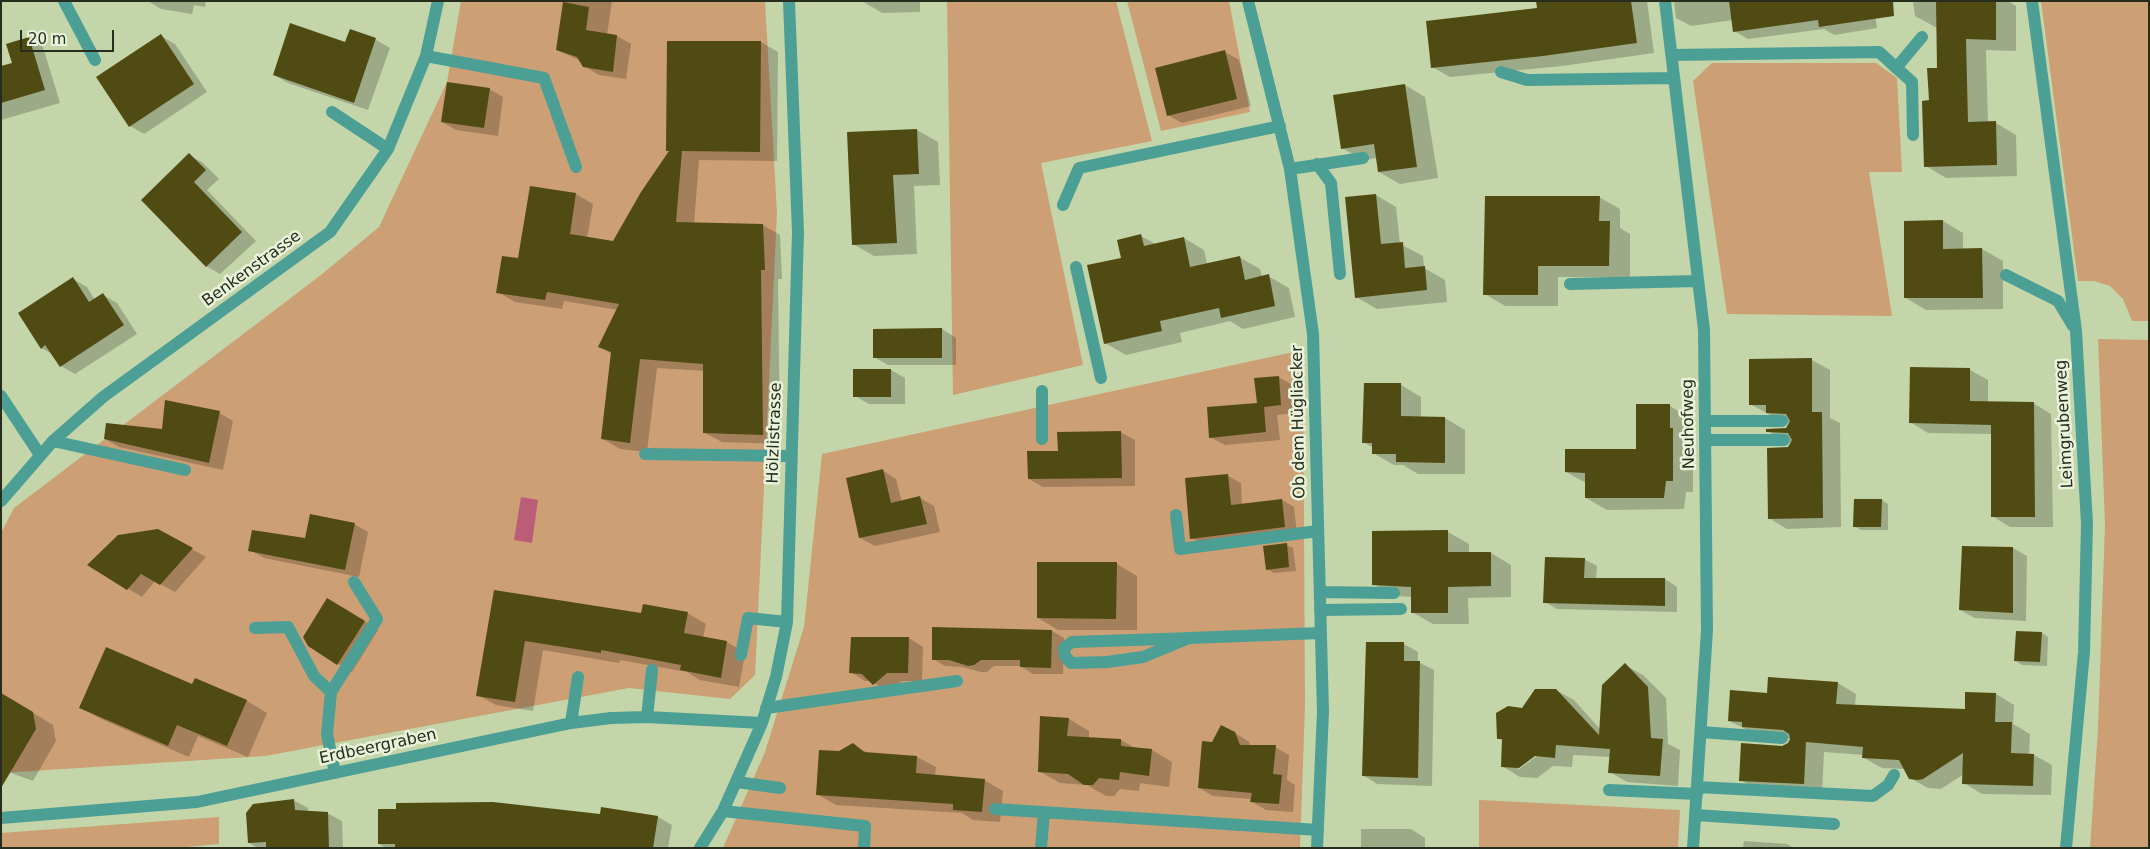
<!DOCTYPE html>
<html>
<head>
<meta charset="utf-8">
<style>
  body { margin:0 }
  #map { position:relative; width:2150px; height:849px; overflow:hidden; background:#c4d5a9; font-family:"DejaVu Sans",sans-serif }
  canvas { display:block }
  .frame { position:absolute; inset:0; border:2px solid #272d1c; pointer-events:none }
  .scale { position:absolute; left:20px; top:30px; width:94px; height:22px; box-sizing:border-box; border:2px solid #272d1c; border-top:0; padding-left:6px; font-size:15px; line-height:18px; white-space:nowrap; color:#272d1c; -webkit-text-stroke:4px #e9f2db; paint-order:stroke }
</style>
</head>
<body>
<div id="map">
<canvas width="2150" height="849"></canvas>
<div class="frame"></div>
<div class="scale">20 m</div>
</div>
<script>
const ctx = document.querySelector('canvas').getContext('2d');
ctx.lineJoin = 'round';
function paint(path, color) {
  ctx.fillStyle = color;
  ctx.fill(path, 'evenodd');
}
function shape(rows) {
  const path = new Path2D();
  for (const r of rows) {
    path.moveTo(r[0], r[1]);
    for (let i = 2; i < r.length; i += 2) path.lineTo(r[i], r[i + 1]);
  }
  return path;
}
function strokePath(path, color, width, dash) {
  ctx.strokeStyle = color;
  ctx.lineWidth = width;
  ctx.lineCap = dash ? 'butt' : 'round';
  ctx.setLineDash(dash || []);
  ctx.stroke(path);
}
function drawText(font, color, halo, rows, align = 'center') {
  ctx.font = font + ' "DejaVu Sans",sans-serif';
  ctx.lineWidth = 5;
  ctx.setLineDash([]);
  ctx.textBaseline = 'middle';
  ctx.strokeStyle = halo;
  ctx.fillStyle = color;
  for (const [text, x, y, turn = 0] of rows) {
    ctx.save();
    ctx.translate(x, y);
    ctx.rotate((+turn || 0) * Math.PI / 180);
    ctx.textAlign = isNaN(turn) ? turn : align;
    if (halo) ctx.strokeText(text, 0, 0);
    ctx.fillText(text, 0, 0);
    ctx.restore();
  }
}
const green = shape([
  [461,1,765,1,777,213,755,675,730,699,629,688,265,756,1,773,1,533,14,508,321,275,379,227,447,82],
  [947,1,1116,1,1152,141,1041,163,1083,365,953,395],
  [1127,1,1229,1,1250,112,1161,131],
  [2041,1,2149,1,2149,321,2132,321,2123,299,2110,286,2094,281,2078,281],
  [1712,63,1876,63,1897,78,1902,172,1869,172,1892,316,1727,314,1693,81],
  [2098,339,2149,340,2149,848,2090,848,2098,729,2105,525],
  [1303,350,1305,705,1300,848,723,848,765,752,804,627,822,454],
  [1479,800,1680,810,1678,848,1479,848],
  [219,817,219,844,176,848,1,848,1,833]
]);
const water = shape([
  [521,497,538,500,532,543,514,540]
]);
const shadow = shape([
  [148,1,206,1,205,7,194,5,192,14,161,9],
  [564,1,612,1,607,35,617,36,631,44,626,79,599,75,584,66,581,61,557,50],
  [862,1,920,1,920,12,882,13],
  [1537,1,1647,1,1654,53,1562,66,1450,77,1432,67,1538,9],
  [1674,1,1873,1,1877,28,1834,35,1824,29,1748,39,1734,31,1733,20,1691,26,1676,18],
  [1913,1,2008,1,2016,6,2016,51,1986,50,1988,123,1996,123,2016,135,2017,176,1946,178,1926,166,1930,101,1938,69,1937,28,1915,16],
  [351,31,376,40,390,48,368,110,288,83,274,75,346,44],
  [161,36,175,44,207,92,144,134,130,126],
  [29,39,43,47,60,103,1,120,1,68,13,64],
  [761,42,778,52,777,161,699,160,694,224,763,225,780,235,782,279,778,279,780,444,722,442,705,433,705,371,657,368,647,452,620,449,603,439,612,354,600,347,618,310,564,301,562,309,515,302,498,292,519,259,576,194,593,204,587,238,614,242,670,152,667,150],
  [1225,52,1239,60,1251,106,1182,123,1168,115],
  [1405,85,1425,97,1438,178,1400,184,1379,172,1377,158,1363,160,1342,148],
  [489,89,503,97,498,136,456,130,442,122],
  [917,130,938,142,940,185,914,186,917,254,874,256,853,244,849,133],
  [189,155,203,163,219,179,207,190,256,241,220,274,206,266],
  [1376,195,1396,207,1400,244,1423,256,1424,268,1445,280,1447,302,1377,309,1356,297],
  [1599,197,1620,209,1620,228,1630,234,1630,277,1558,277,1558,306,1505,306,1485,294],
  [1943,221,1963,233,1963,250,1982,249,2003,261,2003,309,1926,310,1906,298],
  [1141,236,1156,244,1184,238,1204,250,1207,264,1239,257,1260,269,1262,277,1268,276,1289,288,1295,317,1243,329,1230,321,1180,333,1182,342,1126,355,1105,343,1123,259],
  [73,279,87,287,95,300,103,295,117,303,137,334,75,374,61,366,53,354,41,348],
  [942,329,956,338,956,365,888,365,874,357],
  [1812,360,1830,370,1830,418,1840,423,1841,527,1787,529,1769,518,1788,448,1792,442,1786,442,1768,431,1786,429,1790,423,1785,423,1750,404],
  [1912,369,1970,370,1988,380,1988,402,2033,403,2051,414,2053,527,2010,527,1992,516,1993,434,1928,433,1910,422],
  [891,370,905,378,905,404,869,404,855,396],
  [1278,377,1293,385,1295,413,1277,415,1280,440,1225,445,1210,437,1258,404],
  [1401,385,1421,397,1421,418,1445,418,1465,430,1465,474,1418,474,1403,465,1394,465,1373,453,1374,448,1363,442],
  [1670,406,1690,418,1690,439,1693,441,1693,492,1686,492,1684,509,1607,510,1586,498,1586,483,1566,472,1637,450],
  [219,413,233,421,223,470,119,447,105,439,163,430],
  [1120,432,1135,440,1135,486,1043,487,1029,479,1059,453],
  [882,470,896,479,902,502,920,498,934,506,940,532,875,546,860,538],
  [1228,476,1241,483,1242,505,1282,500,1294,507,1297,534,1204,545,1192,538,1187,479],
  [1882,500,1888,504,1888,530,1861,530,1854,526],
  [354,524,368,532,359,577,264,558,250,550,306,540],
  [157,530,206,557,175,592,155,581,142,597,89,565],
  [1373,532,1448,532,1469,544,1469,553,1491,553,1511,565,1511,597,1468,598,1469,624,1433,624,1412,612,1412,597,1394,596,1374,584],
  [1286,545,1293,548,1296,571,1274,573,1267,569],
  [2013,548,2027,556,2026,621,1975,618,1960,610],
  [1584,559,1597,566,1596,580,1665,579,1677,587,1677,612,1557,609,1545,602],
  [1117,564,1137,576,1137,630,1058,630,1038,618],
  [495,591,642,615,687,613,706,624,703,638,727,642,745,653,739,687,700,680,687,672,620,660,619,663,543,650,533,711,496,705,478,695],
  [342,607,378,630,352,672,308,646],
  [1052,631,1064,638,1063,674,1033,674,1020,666,994,666,987,672,981,672,962,667,945,666,933,659],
  [2042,633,2048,637,2047,666,2022,665,2016,661],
  [909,638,923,647,922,681,902,681,888,692,871,681,865,681,851,672],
  [1404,644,1418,652,1418,662,1434,670,1432,786,1377,784,1363,775],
  [1625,665,1643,675,1666,698,1668,744,1680,750,1678,786,1627,782,1610,772,1611,757,1573,755,1572,767,1553,766,1537,778,1520,777,1502,766,1503,741,1498,738,1522,709,1556,690,1574,700,1600,729],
  [1539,751,1541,753,1518,770,1518,767],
  [196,679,247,701,267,713,248,757,198,736,189,757,101,719,81,708,193,686],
  [1838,683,1856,694,1855,706,1966,710,1996,694,2014,705,2013,724,2030,734,2029,755,2034,755,2052,765,2051,795,1982,794,1964,783,1964,774,1941,789,1928,788,1910,778,1905,769,1882,768,1864,758,1864,755,1824,752,1822,794,1759,791,1741,780,1782,747,1789,744,1791,739,1762,737,1729,721,1768,694],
  [27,709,53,725,56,741,33,781,3,770],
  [1069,719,1089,731,1089,739,1121,740,1135,748,1152,750,1172,762,1169,787,1140,783,1139,791,1120,789,1114,796,1106,796,1087,785,1060,783,1039,771],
  [1235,733,1249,742,1251,746,1275,747,1289,755,1287,780,1295,785,1293,812,1266,810,1252,802,1252,799,1213,796,1199,788,1212,743],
  [853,745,868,753,917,757,936,767,935,776,984,780,1003,791,1000,822,973,820,962,813,836,805,817,794,839,752],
  [293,800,308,808,308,812,327,813,342,821,343,848,258,848,249,843],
  [658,817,672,825,668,848,386,848,379,844],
  [1361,829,1411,829,1425,838,1425,848,1361,848],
  [1744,841,1787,844,1793,848,1743,848]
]);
const building = shape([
  [1536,1,1631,1,1637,43,1543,56,1431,68,1426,21,1537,8],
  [1729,1,1893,1,1894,16,1819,27,1818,20,1733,32],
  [1936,1,1996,1,1996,40,1966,39,1968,122,1996,121,1997,165,1924,167,1922,101,1929,100,1927,68,1937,68],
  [563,2,589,7,586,30,617,35,613,72,583,67,577,57,556,50],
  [290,23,345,42,350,29,376,38,354,103,273,75],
  [161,34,194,84,129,127,96,77],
  [29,37,45,90,1,103,1,66,12,63,6,44],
  [667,41,761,41,760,152,682,151,676,222,763,224,765,270,761,270,763,435,703,433,703,364,640,359,630,443,601,439,611,352,598,347,619,304,547,292,545,300,496,293,502,256,518,258,530,186,576,193,570,234,613,241,641,192,669,151,666,151],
  [1225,50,1237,99,1167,116,1155,68],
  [447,82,490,88,484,128,441,122],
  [1405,84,1417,167,1378,172,1374,144,1341,149,1333,95],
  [917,129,919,174,893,175,897,243,852,245,847,132],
  [189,153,206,170,194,182,242,232,206,267,141,200],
  [1376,194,1381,244,1403,242,1405,268,1425,266,1427,290,1355,298,1345,197],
  [1485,196,1600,196,1599,221,1610,221,1609,266,1538,266,1538,295,1483,295],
  [1943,220,1943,249,1982,248,1983,298,1904,298,1904,221],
  [1141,234,1144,246,1184,237,1190,267,1240,256,1245,280,1269,274,1275,306,1221,318,1219,308,1160,321,1162,331,1104,344,1087,265,1121,258,1117,240],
  [73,277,89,302,103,293,124,325,60,367,45,345,41,349,18,313],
  [942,328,942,358,873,358,873,329],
  [1812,358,1812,412,1822,412,1823,518,1768,519,1767,448,1788,447,1792,440,1788,433,1766,432,1766,429,1786,428,1790,421,1786,414,1766,413,1766,405,1749,405,1749,359],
  [1910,367,1970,368,1970,401,2034,402,2035,517,1991,517,1991,425,1909,423],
  [853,369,891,369,891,397,853,397],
  [1279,376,1281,405,1264,407,1266,432,1209,438,1207,407,1257,403,1254,378],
  [1364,383,1401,383,1401,416,1445,417,1445,463,1396,462,1396,454,1372,454,1372,443,1362,443],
  [165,400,220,411,209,463,104,439,106,423,162,429],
  [1636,404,1670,404,1670,428,1673,428,1673,481,1666,481,1664,498,1585,498,1585,473,1565,472,1565,449,1636,449],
  [1121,431,1122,478,1028,479,1027,451,1058,451,1057,432],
  [883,469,891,503,920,496,927,524,859,538,846,478],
  [1228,474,1231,505,1282,499,1285,527,1190,539,1185,478],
  [1854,499,1882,499,1881,527,1853,527],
  [310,514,355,523,345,570,248,551,252,530,305,538],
  [158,529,193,548,160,585,141,574,127,590,87,565,118,535],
  [1448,530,1448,552,1491,552,1491,586,1448,587,1448,613,1411,613,1411,587,1372,585,1372,531],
  [1287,543,1289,567,1266,570,1263,546],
  [1962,546,2013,547,2013,613,1959,610],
  [1545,557,1585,558,1584,578,1665,578,1665,606,1543,603],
  [1037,562,1117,562,1116,619,1037,618],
  [494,590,641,613,643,604,688,612,684,633,727,641,721,678,680,670,681,665,601,650,601,653,525,641,515,702,476,696],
  [327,598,365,621,337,665,308,646,303,637],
  [932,627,1052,630,1051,668,1020,667,1020,660,981,660,974,665,968,666,949,660,932,660],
  [2016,631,2042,632,2040,662,2014,661],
  [851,637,909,637,908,673,887,673,873,685,862,674,849,673],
  [1366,642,1404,642,1404,661,1420,661,1418,778,1362,776],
  [106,647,192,684,195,678,247,700,227,746,177,725,168,746,79,708],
  [1625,663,1648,687,1651,738,1663,739,1660,776,1608,773,1610,749,1556,745,1555,758,1535,756,1519,768,1501,767,1502,739,1497,739,1496,713,1508,706,1522,708,1535,689,1556,689,1599,735,1602,685],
  [1768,677,1838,682,1836,704,1965,709,1965,692,1996,693,1995,722,2012,722,2011,753,2034,754,2033,786,1962,784,1963,753,1923,779,1918,780,1909,779,1899,760,1862,758,1863,747,1806,742,1804,784,1739,781,1741,743,1782,746,1788,743,1790,739,1789,734,1783,730,1742,727,1742,722,1728,721,1730,690,1767,693],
  [1,693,33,712,36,729,1,788],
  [1040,716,1069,718,1067,736,1121,739,1121,746,1152,749,1149,776,1120,772,1119,780,1099,778,1093,785,1084,785,1068,774,1038,772],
  [1221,725,1235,732,1240,745,1276,745,1273,774,1282,775,1279,804,1250,802,1252,793,1198,788,1202,741,1212,742],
  [853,743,864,752,917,756,916,773,985,779,982,812,953,810,953,804,816,795,819,750,839,751],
  [294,799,295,810,328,812,329,848,266,848,266,842,248,843,246,813,253,804],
  [493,802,600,814,601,807,658,816,653,848,395,848,395,844,378,844,378,809,396,809,396,803]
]);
const minor = shape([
  [64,1,95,60],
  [1248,1,1290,169,1313,334,1323,712,1317,848],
  [1665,1,1704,330,1707,630,1693,848],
  [2032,1,2076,331,2087,524,2084,652,2066,848],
  [1672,55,1879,52,1912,82,1913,135],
  [426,56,544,78,576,167],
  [1896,68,1922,37],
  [1501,72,1527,80,1674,78],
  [332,112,388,149],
  [1317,164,1331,183,1340,274],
  [1290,169,1363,158],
  [1063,205,1079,168,1280,126],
  [1076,267,1101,378],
  [2006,275,2058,301,2073,326],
  [1570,284,1698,281],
  [1042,391,1042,439],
  [1,396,40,455],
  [1705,421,1782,421],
  [1705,440,1784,440],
  [53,441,185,470],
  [645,454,790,456],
  [1,501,53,441,103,397,330,232,388,149,426,56,438,1],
  [1176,515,1180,549,1318,531],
  [1320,592,1394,593],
  [1320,610,1401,609],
  [255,628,288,627,314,676,331,692],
  [1193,638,1072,642,1064,648,1065,656,1071,663,1107,662,1143,657,1189,638,1321,633],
  [741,655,748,618,787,622],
  [766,708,957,681],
  [647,717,652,670],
  [571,723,578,677],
  [1701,732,1782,738],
  [335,773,327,734,331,692,377,619,354,582],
  [737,782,780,788],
  [1697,787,1873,796,1888,785,1894,775],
  [1609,790,1697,794],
  [995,809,1318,830],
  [723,811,865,826,864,848],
  [1695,815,1834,824],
  [1,818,197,802,571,723,611,718,647,717,762,723],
  [700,848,723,811,762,723,776,677,787,622,798,232,789,1],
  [1041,848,1044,812]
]);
const streetNames = [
  ["Benkenstrasse",252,269,-36],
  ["Ob dem Hügliacker",1299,422,-91],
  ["Neuhofweg",1689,424,-91],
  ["Leimgrubenweg",2065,424,-93],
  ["Hölzlistrasse",775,433,-88],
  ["Erdbeergraben",378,747,-12]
];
paint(green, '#cc9f74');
paint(water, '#bc5d77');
paint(shadow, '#0003');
paint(building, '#504b13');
strokePath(minor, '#4c9f95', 12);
drawText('16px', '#272d1c', '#e9f2db', streetNames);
</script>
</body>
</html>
